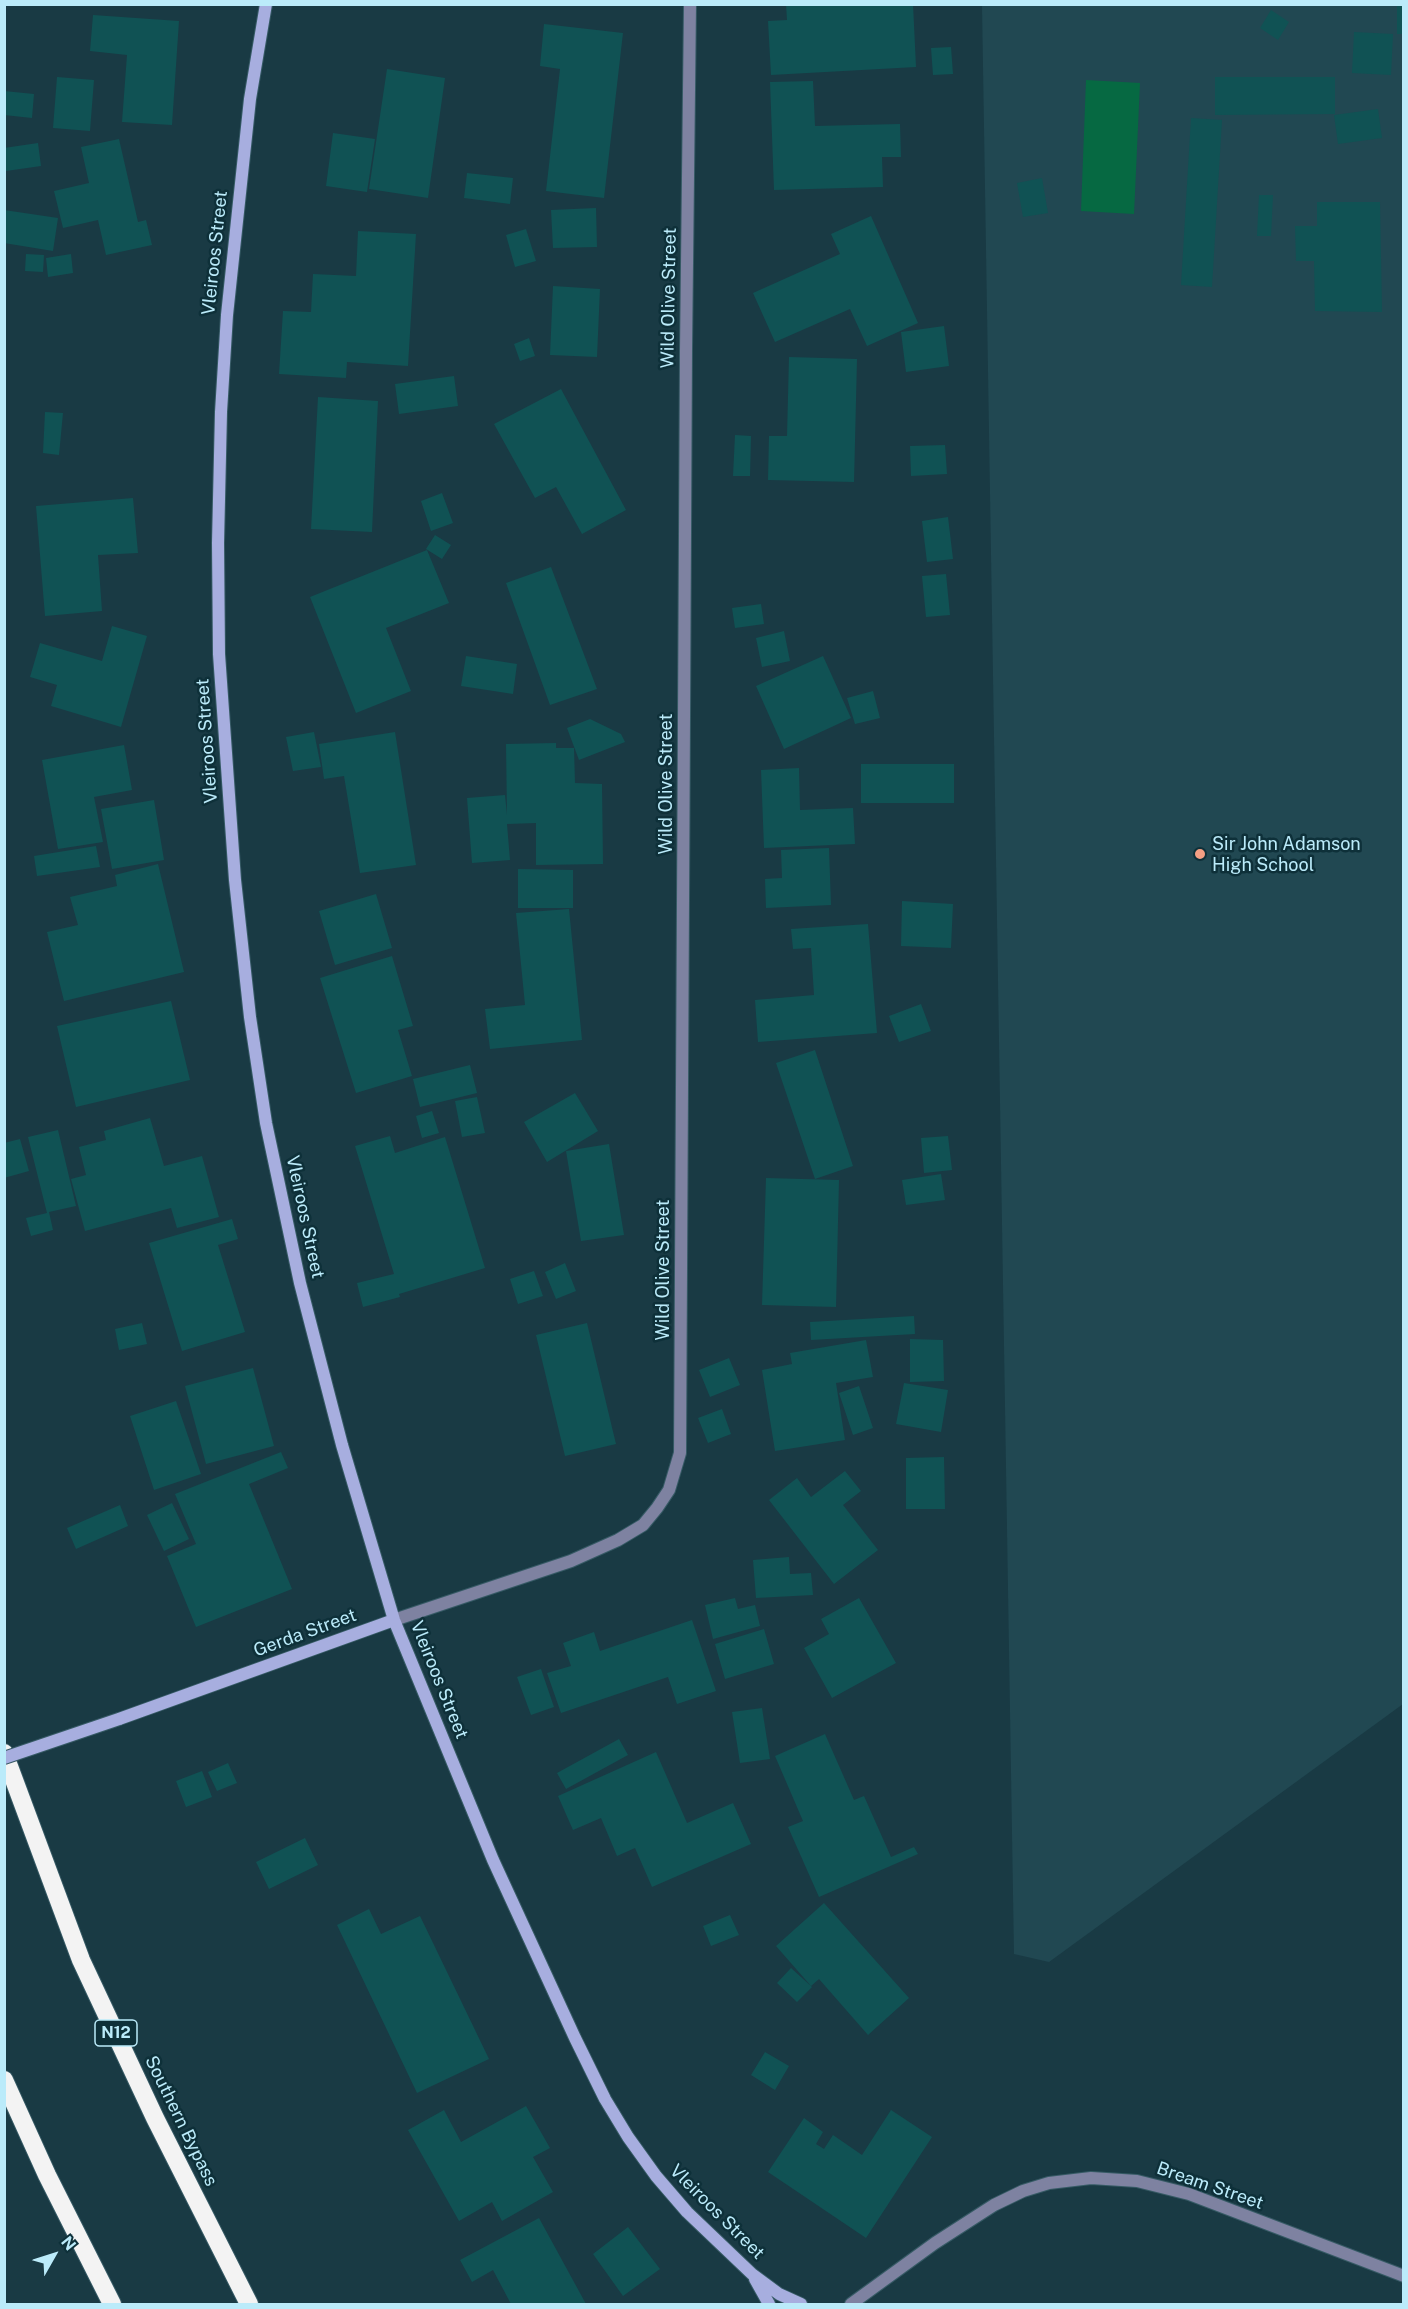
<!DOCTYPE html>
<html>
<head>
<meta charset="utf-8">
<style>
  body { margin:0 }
  #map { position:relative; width:1408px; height:2309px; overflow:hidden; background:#193a44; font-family:"Public Sans",sans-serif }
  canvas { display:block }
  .frame { position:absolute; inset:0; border:6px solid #bbebfa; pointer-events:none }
  .north { position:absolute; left:24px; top:2225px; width:60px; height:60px; -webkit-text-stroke:4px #0e3039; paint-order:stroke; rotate:51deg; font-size:16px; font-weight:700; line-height:24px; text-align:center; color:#bbebfa }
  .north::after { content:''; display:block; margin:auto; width:21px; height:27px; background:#bbebfa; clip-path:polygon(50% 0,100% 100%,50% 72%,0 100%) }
</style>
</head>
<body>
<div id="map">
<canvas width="1408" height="2309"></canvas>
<div class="frame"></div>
<div class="north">N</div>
</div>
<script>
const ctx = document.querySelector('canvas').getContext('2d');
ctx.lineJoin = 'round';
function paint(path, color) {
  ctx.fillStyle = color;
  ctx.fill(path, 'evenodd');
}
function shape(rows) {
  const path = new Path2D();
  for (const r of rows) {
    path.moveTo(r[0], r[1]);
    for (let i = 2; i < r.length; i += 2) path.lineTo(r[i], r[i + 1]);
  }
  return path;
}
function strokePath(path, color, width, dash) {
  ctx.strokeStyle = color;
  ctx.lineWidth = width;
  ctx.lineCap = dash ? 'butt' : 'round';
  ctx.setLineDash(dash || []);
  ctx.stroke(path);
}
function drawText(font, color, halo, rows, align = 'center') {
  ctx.font = font + ' "Public Sans",sans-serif';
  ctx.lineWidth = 5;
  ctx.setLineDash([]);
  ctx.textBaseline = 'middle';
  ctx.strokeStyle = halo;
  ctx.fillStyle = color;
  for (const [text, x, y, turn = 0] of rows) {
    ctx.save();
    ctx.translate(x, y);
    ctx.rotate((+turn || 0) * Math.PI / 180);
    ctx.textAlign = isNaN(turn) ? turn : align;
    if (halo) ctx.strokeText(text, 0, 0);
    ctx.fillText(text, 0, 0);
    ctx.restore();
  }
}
const built = shape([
  [982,5,1404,5,1403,1704,1049,1962,1014,1954]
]);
const water = shape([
  [1086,80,1140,83,1134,214,1081,211]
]);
const building = shape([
  [786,4,913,4,916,67,771,75,768,21,787,20],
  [1397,5,1404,5,1404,34,1397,34],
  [1271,10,1289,22,1278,40,1260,28],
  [93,15,179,21,172,125,122,122,127,55,90,51],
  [544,24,623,33,604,198,546,191,560,69,540,66],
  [1354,32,1393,34,1391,75,1352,73],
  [951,47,953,74,933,75,931,48],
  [387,69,445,78,428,198,369,189],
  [57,77,94,80,90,131,53,128],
  [1215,77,1335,77,1335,114,1215,115],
  [813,81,815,126,900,124,901,157,882,157,883,187,774,190,770,82],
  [4,91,34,94,32,118,4,115],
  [1378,109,1382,138,1338,144,1334,115],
  [1191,118,1222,120,1212,287,1181,285],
  [333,133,375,139,367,192,326,186],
  [119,139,138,222,146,220,152,245,106,255,98,220,63,228,54,191,89,183,81,147],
  [38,143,41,166,6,171,4,148],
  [467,173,513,178,510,204,464,198],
  [1042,178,1048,213,1023,217,1017,183],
  [1259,195,1273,195,1271,236,1257,236],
  [1317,202,1380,202,1382,312,1315,311,1314,261,1296,261,1295,226,1317,226],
  [596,208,597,247,553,248,551,210],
  [4,210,58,218,53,251,4,243],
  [871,216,918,323,867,346,850,309,775,342,753,293,840,254,831,234],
  [526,229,536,261,515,267,506,235],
  [358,231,416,234,408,366,347,362,346,378,279,374,283,311,311,312,313,274,356,276],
  [26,254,44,255,43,272,25,271],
  [71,254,73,273,48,277,46,258],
  [553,286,600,289,597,357,550,355],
  [944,326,949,366,906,372,901,332],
  [529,338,535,356,520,361,514,344],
  [789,357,857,359,854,482,768,480,769,436,787,436],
  [454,376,458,406,399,414,395,384],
  [561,389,626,510,582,534,556,487,535,498,494,424],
  [318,397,378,401,372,532,311,529],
  [45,412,63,413,59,455,43,453],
  [735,435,751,436,750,476,733,476],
  [945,445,947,474,911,476,910,446],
  [442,493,453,523,431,531,421,501],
  [133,498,138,553,98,555,102,611,45,616,36,506],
  [948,517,953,559,927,562,922,521],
  [435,535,451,545,442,559,426,549],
  [427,550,449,603,386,628,411,691,356,713,310,597],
  [551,567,597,689,550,705,506,583],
  [946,574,950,615,926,617,922,576],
  [761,604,764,624,735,628,732,608],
  [112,626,147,636,121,727,51,706,57,685,30,677,40,643,102,661],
  [784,631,790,661,762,667,756,638],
  [466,656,517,664,513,694,461,686],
  [823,656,851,718,784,749,756,686],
  [873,691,880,718,855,724,847,698],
  [590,719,621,734,625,742,579,760,567,728],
  [314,732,321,767,293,771,286,737],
  [395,732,416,865,360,873,344,776,324,779,319,744],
  [556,743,556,748,574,748,575,783,602,784,603,864,536,865,536,823,507,824,510,860,472,863,467,798,505,795,507,815,506,744],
  [124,745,132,790,94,797,103,842,58,849,42,760],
  [861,764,954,764,954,803,861,803],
  [799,768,800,810,853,808,855,844,764,848,761,770],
  [154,800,164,860,112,869,101,809],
  [96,846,100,867,37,876,34,856],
  [829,848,831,905,766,908,765,879,782,878,781,850],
  [158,864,184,972,64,1001,47,932,78,925,70,897,117,886,115,875],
  [518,869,573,870,573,908,518,908],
  [376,894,392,948,335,965,319,911],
  [902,901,953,904,951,948,901,946],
  [569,909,582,1040,490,1049,485,1009,525,1005,516,913],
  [868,924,877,1033,758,1042,755,1000,814,995,811,948,793,949,791,929],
  [392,956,413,1026,398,1030,412,1076,356,1093,320,978],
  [171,1001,190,1080,76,1107,57,1026],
  [921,1004,931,1031,899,1042,889,1016],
  [815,1050,853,1166,815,1179,776,1063],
  [470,1065,477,1093,420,1107,413,1079],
  [575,1093,598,1131,547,1162,524,1122],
  [477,1097,485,1133,462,1137,455,1101],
  [432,1111,439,1133,422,1138,416,1116],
  [150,1118,164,1166,202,1156,219,1217,177,1228,171,1208,85,1231,71,1179,86,1175,79,1147,106,1140,104,1131],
  [58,1130,76,1206,49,1212,53,1230,31,1236,26,1218,47,1213,28,1137],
  [390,1136,395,1153,445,1137,485,1268,399,1294,400,1297,363,1307,357,1283,394,1274,355,1146],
  [948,1136,952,1170,924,1173,921,1138],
  [20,1139,29,1171,4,1178,4,1143],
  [609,1144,624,1235,581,1241,566,1151],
  [941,1174,945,1200,906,1205,902,1180],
  [766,1178,839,1180,836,1307,762,1305],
  [232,1219,238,1239,218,1245,245,1332,182,1351,149,1243],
  [565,1263,576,1291,556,1299,545,1272],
  [534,1271,543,1296,518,1304,510,1279],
  [914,1316,915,1334,811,1340,810,1322],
  [142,1323,147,1344,119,1350,115,1329],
  [587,1323,616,1444,565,1456,536,1335],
  [910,1339,943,1340,944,1381,910,1382],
  [866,1340,873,1377,836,1383,845,1440,775,1451,762,1370,792,1364,790,1353],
  [729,1358,740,1385,710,1397,699,1370],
  [253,1368,274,1446,206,1464,185,1386],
  [904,1383,948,1390,941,1432,896,1424],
  [859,1386,873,1428,853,1435,839,1393],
  [176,1401,201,1474,154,1490,130,1416],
  [722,1409,731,1434,708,1443,698,1418],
  [281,1452,288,1468,249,1484,292,1589,196,1627,167,1556,196,1544,175,1494],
  [944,1457,945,1509,906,1509,906,1458],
  [845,1471,861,1491,843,1505,878,1550,834,1584,769,1500,797,1478,811,1497],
  [172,1503,189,1539,164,1551,147,1515],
  [120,1505,128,1526,76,1549,67,1528],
  [789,1557,790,1574,811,1573,813,1595,756,1598,753,1560],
  [735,1598,738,1609,755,1605,760,1626,713,1639,705,1605],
  [859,1598,896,1663,832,1698,804,1648,829,1634,821,1619],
  [692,1620,716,1691,677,1704,668,1677,561,1713,547,1673,571,1666,563,1643,594,1632,600,1651],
  [764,1629,774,1664,725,1679,715,1644],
  [541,1669,554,1707,531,1715,517,1677],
  [762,1708,770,1759,740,1763,732,1712],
  [825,1734,854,1800,864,1796,891,1857,914,1847,918,1854,819,1897,788,1827,803,1821,775,1756],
  [619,1739,628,1755,566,1789,557,1773],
  [656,1752,687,1823,733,1803,751,1844,652,1887,635,1848,617,1856,601,1818,573,1830,558,1796],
  [228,1763,237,1783,217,1791,208,1772],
  [202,1771,212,1797,186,1807,176,1781],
  [305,1838,318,1865,269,1889,256,1862],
  [824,1903,909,1998,868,2035,819,1979,811,1986,776,1946],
  [369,1909,381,1934,420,1916,489,2059,417,2093,337,1925],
  [730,1915,739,1935,711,1946,703,1926],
  [791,1968,812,1987,797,2002,777,1983],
  [765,2052,789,2066,775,2090,751,2075],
  [526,2106,550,2148,533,2157,553,2192,502,2221,492,2202,459,2221,408,2130,444,2110,461,2142],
  [891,2110,932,2137,866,2238,768,2172,804,2118,823,2132,816,2144,824,2149,833,2135,862,2155],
  [539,2218,586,2304,511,2304,493,2270,472,2282,460,2260],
  [628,2227,660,2269,623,2296,593,2254]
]);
const street = shape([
  [394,1620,571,1561,618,1540,643,1525,657,1508,669,1490,680,1453,686,350,690,4],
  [851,2304,935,2243,994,2205,1023,2191,1049,2183,1091,2178,1137,2181,1189,2194,1404,2276]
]);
const secondary = shape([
  [266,4,250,99,227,315,221,412,218,543,219,654,235,880,250,1017,266,1123,300,1283,342,1445,394,1620,493,1860,575,2038,605,2099,628,2137,656,2176,687,2212,752,2274,779,2294,801,2304],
  [119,1719,394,1620],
  [755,2279,769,2304]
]);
const highway = shape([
  [4,1753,81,1960,155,2118,249,2304],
  [4,2080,47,2175,112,2304]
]);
const secondaryBridge = shape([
  [4,1758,119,1719]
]);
const markers = [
  [1200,854,6,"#f39f84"]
];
const shields = [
  [116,2033,42]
];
const shieldNames = [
  ["N12",116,2033]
];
const streetNames = [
  ["Vleiroos Street",215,253,-84],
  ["Wild Olive Street",669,298,-89],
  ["Vleiroos Street",207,741,-94],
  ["Wild Olive Street",666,784,-90],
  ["Vleiroos Street",305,1217,78],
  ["Wild Olive Street",663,1270,-90],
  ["Gerda Street",305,1633,-20],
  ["Vleiroos Street",439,1680,68],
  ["Southern Bypass",181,2121,64],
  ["Bream Street",1210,2186,19],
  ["Vleiroos Street",717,2212,45]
];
const poiNames = [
  ["Sir John Adamson",1212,844],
  ["High School",1212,865]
];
paint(built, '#214852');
paint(water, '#066942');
paint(building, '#105254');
strokePath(street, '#365a65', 14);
strokePath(secondary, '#365a65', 14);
strokePath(highway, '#365a65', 20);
strokePath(street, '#7e82a1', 12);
strokePath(secondary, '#a7aedf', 12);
strokePath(highway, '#f3f3f3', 18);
strokePath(secondaryBridge, '#365a65', 14, []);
strokePath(secondaryBridge, '#a7aedf', 12);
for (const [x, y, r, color] of markers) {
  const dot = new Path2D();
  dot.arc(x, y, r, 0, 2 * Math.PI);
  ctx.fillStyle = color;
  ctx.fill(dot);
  strokePath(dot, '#0e3039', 2);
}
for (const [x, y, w] of shields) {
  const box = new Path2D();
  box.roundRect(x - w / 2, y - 13, w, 26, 4.5);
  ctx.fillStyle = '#0e3039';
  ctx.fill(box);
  strokePath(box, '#bbebfa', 1.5);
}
drawText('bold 16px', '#bbebfa', null, shieldNames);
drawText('18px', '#bbebfa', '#0e3039', streetNames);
drawText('18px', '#bbebfa', '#0e3039', poiNames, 'left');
</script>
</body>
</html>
